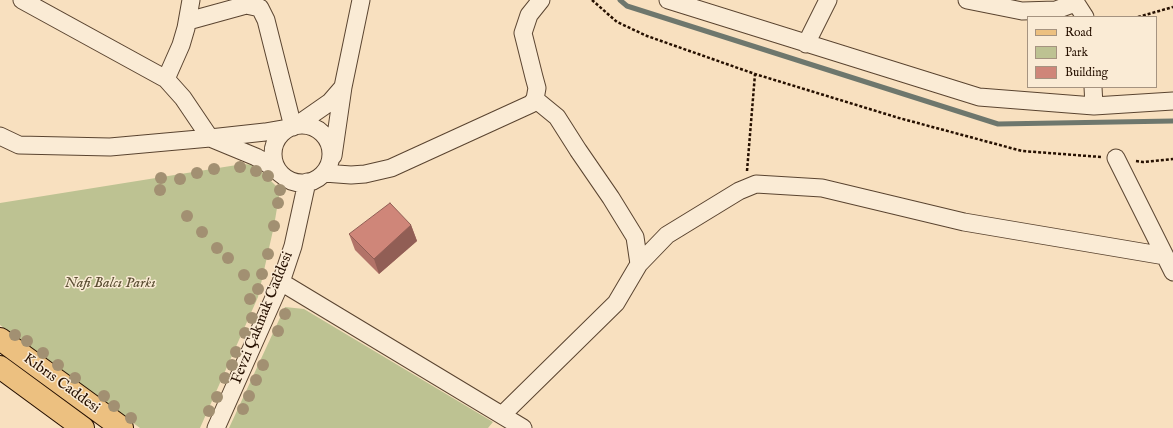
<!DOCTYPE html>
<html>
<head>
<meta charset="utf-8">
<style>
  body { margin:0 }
  #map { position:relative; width:1173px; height:428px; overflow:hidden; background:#f8e0bf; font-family:"IM FELL English",serif }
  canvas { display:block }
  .legend { position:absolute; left:1027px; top:16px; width:130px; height:72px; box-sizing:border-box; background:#faebd5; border:1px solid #a59380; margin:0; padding:5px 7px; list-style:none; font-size:12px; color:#261000 }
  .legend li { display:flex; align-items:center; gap:8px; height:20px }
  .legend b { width:20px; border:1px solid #a59380 }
</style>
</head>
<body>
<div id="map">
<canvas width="1173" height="428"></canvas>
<ul class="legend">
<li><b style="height:5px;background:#ecc080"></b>Road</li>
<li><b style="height:11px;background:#bdc292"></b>Park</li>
<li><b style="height:11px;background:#cf8679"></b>Building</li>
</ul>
</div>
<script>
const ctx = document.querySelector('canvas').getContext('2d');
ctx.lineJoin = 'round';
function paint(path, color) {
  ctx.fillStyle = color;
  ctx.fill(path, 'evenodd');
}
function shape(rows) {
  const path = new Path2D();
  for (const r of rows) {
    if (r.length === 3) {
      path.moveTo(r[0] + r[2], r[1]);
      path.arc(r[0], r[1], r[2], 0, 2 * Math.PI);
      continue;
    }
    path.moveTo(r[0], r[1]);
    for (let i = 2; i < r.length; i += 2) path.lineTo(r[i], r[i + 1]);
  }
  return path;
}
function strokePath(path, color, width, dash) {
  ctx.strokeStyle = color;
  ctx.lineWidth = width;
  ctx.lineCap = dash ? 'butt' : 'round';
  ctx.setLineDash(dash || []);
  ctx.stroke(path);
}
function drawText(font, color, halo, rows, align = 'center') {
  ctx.font = font + ' "IM FELL English",serif';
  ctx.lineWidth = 3;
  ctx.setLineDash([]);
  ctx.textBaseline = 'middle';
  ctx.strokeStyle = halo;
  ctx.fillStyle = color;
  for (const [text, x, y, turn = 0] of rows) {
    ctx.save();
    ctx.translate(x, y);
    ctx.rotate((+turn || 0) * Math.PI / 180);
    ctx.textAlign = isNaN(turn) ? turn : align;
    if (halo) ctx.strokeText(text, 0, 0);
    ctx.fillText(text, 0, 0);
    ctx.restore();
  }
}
const green = shape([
  [243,164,255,165,280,190,274,226,258,297,200,428,140,428,0,325,0,203],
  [285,307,304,309,493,422,488,428,229,428]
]);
const stream = shape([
  [620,0,627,6,998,124,1173,121]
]);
const path = shape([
  [592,0,617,22,647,36,755,74,899,118,1022,151,1101,157],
  [1138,17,1173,7],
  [1136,161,1143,162,1173,159],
  [747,171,755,74]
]);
const minor = shape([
  [22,0,166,79,183,98,210,138,256,157,265,162,282,175],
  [668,0,979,97,1094,106,1173,101],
  [967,0,1022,11,1056,10,1075,3],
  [1074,0,1085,17],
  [188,21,246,5,260,8,266,20,293,127],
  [806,44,828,0],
  [166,79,181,45,186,28,191,0],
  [343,87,361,0],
  [1093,87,1094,106],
  [297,125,330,102,343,87,333,156],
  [302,154,29],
  [0,136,19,145,110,147,210,138,265,132,288,128],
  [1116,158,1173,272],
  [324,173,351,175,365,174,391,168,531,104,535,99,537,88,534,77,523,33,529,15,541,0],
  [639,264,667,235,739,191,756,184,822,188,964,222,1165,256],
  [281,282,523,428],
  [502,415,616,303,639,264,635,237,611,198,578,150,557,117,535,99],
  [216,428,281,282,293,246,307,182]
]);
const major = shape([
  [0,339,122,428],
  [0,367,83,428]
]);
const trees = [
  [240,167],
  [214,169],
  [256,171],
  [197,173],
  [268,176],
  [161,178],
  [180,179],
  [160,190],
  [280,190],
  [278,203],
  [187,216],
  [274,226],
  [202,232],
  [217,248],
  [268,254],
  [228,258],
  [262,274],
  [244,275],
  [258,289],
  [250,299],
  [285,314],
  [252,318],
  [278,331],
  [245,333],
  [15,335],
  [27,341],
  [236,352],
  [43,353],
  [58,365],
  [232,365],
  [263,365],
  [75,378],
  [225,378],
  [256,380],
  [104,396],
  [249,396],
  [217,397],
  [114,406],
  [243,409],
  [209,411],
  [131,418]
];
const wall = shape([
  [411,225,417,241,379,274,355,250,349,234]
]);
const shadedWall = shape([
  [411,225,417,241,379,274,374,259]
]);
const building = shape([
  [390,203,411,225,374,259,349,234,390,203]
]);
const parkNames = [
  ["Nafi Balcı Parkı",110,284]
];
const streetNames = [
  ["Fevzi Çakmak Caddesi",263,318,-68],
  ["Kıbrıs Caddesi",61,384,36]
];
paint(green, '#bdc292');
strokePath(stream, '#6e776d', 5);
strokePath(minor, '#5a4430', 19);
strokePath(major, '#261000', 24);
strokePath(path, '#261000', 2.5, [3, 2]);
strokePath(minor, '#faebd5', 17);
strokePath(major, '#ecc080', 22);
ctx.fillStyle = '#a29072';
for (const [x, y] of trees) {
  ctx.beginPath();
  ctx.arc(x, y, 6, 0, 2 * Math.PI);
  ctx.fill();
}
paint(wall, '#b27368');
paint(shadedWall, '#915e55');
paint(building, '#cf8679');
strokePath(building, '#915e55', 1);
drawText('italic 15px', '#5b4e33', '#faebd5', parkNames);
drawText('15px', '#261000', '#faebd5', streetNames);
</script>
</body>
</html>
